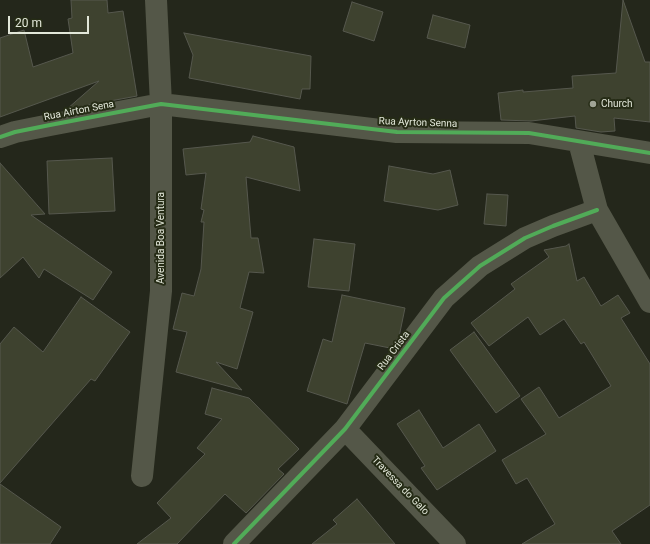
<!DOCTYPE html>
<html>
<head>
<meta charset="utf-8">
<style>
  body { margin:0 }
  #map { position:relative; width:650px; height:544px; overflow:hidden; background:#24271b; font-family:Roboto,sans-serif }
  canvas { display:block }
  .scale { position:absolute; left:8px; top:16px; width:81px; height:18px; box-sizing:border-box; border:2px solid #e2e7d9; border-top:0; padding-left:5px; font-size:12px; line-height:14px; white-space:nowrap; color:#e2e7d9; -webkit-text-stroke:3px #262c16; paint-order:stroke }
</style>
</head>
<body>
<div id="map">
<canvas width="650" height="544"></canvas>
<div class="scale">20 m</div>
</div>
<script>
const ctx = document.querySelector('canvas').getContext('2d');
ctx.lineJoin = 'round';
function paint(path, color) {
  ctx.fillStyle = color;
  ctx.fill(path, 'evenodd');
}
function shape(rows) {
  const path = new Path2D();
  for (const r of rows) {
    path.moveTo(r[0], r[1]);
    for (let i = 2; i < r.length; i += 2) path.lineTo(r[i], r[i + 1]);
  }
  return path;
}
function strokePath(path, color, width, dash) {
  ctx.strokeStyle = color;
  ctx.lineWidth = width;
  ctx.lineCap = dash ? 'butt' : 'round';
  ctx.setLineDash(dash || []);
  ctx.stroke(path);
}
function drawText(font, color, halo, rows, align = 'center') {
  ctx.font = font + ' Roboto,sans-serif';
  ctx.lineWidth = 4;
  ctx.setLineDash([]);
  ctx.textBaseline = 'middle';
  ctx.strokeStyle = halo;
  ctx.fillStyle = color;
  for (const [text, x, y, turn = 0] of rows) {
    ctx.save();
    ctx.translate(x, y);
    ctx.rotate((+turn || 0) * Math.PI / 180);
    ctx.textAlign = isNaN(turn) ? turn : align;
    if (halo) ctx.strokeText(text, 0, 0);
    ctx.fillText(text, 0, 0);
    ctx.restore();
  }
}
const building = shape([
  [71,0,107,0,108,13,123,11,137,96,67,109,99,81,0,117,0,38,24,30,33,67,73,53,68,19,72,18,71,0],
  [623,0,645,62,650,62,650,122,614,118,615,131,601,132,576,128,575,116,531,121,501,120,498,93,523,90,523,92,573,88,572,76,616,73,623,0],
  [352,2,383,12,374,41,343,31,352,2],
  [433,15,470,25,465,48,427,38,433,15],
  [184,33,311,56,310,89,302,89,300,99,189,78,193,55,184,33],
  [253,136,294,147,300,191,246,177,251,238,258,238,264,273,249,272,240,308,253,312,237,369,216,362,242,390,176,372,187,332,173,329,182,293,194,296,201,269,204,222,201,222,204,210,201,209,206,173,186,175,183,149,250,142,253,136],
  [112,158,115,211,49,214,47,161,112,158],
  [0,163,45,214,31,215,112,272,93,300,44,269,39,278,23,257,0,278,0,163],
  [389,166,433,174,450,170,458,205,438,210,384,201,389,166],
  [487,194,508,195,506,226,484,224,487,194],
  [314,239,355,244,349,291,308,287,314,239],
  [569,244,577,281,584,277,601,306,618,295,630,313,621,318,650,364,650,505,612,531,621,544,522,544,555,524,527,478,516,484,502,460,546,434,521,399,539,387,559,418,611,386,584,342,581,344,564,319,540,335,528,317,489,346,471,323,515,289,511,284,549,257,544,250,566,246,569,244],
  [342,295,405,308,399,337,390,348,365,343,347,404,307,391,323,339,332,342,342,295],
  [81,297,130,332,95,381,91,379,0,483,0,344,14,327,43,352,81,297],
  [474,332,520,396,496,413,450,350,474,332],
  [212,388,249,398,299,449,278,469,284,474,246,513,225,494,177,544,137,544,171,518,157,503,205,454,197,448,222,419,205,414,212,388],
  [419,410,443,448,479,424,496,451,437,490,421,468,425,466,397,424,419,410],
  [0,484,61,527,50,544,0,544,0,484],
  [357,499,395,544,312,544,337,524,333,520,357,499]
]);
const minor = shape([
  [0,137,15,132,50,125,161,104,397,132,529,133,650,153],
  [579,142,597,210,650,302],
  [345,429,455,544],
  [142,476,161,291,161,104,156,0],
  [234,544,345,429,444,298,480,266,525,238,553,226,597,210]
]);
const cycleway = shape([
  [0,137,15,132,50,125,161,104,397,132,529,133,650,153],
  [234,544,345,429,444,298,480,266,525,238,553,226,597,210]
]);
const markers = [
  [593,104,4,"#a0a496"]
];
const poiNames = [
  ["Church",601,104]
];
const streetNames = [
  ["Rua Airton Sena",79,111,-11],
  ["Rua Ayrton Senna",418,123,2],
  ["Avenida Boa Ventura",161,238,-90],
  ["Rua Crista",394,351,-53],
  ["Travessa do Galo",400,486,46]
];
paint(building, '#3e422f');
strokePath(building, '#56584e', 1);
strokePath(minor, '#545748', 22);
strokePath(cycleway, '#51ab58', 4);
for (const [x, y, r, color] of markers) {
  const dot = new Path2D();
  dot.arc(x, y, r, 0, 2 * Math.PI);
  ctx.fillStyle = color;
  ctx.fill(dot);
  strokePath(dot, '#262c16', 1.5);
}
drawText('10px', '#e2e7d9', '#262c16', poiNames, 'left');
drawText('10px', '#e2e7d9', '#262c16', streetNames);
</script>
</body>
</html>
